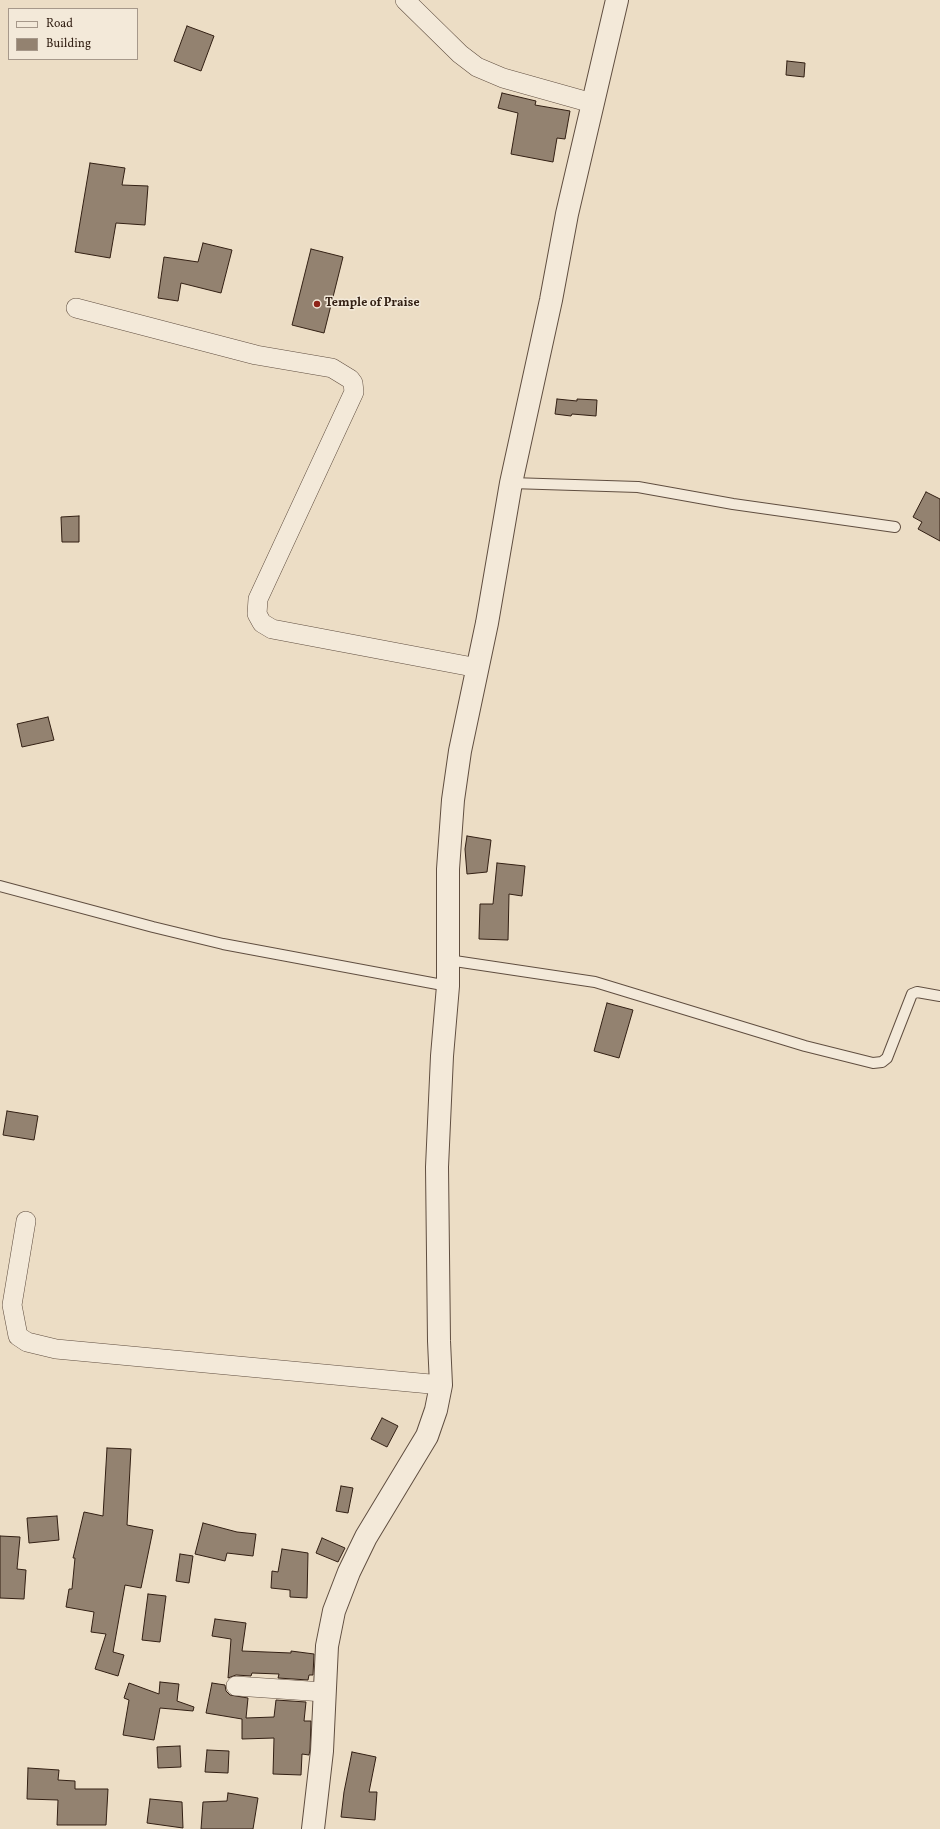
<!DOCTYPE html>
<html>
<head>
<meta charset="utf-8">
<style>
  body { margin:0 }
  #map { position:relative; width:940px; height:1829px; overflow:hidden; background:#ecddc5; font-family:Vollkorn,serif }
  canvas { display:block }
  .legend { position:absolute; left:8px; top:8px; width:130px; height:52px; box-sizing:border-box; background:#f3e9d9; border:1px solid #a6988a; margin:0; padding:5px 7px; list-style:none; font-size:12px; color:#321f13 }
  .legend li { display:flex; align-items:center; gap:8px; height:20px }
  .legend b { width:20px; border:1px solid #a6988a }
</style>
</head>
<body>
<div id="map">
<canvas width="940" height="1829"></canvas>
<ul class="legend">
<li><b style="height:5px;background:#f3e9d9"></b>Road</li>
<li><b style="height:11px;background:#938270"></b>Building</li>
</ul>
</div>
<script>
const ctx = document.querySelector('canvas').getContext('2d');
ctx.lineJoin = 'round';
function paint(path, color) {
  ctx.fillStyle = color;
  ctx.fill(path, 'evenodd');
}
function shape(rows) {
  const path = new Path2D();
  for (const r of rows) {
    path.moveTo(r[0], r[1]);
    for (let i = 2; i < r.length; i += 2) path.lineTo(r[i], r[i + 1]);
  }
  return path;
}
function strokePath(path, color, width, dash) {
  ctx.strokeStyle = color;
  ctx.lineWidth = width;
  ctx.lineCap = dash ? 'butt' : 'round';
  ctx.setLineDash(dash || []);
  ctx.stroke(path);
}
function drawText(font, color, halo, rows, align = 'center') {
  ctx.font = font + ' Vollkorn,serif';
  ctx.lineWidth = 3;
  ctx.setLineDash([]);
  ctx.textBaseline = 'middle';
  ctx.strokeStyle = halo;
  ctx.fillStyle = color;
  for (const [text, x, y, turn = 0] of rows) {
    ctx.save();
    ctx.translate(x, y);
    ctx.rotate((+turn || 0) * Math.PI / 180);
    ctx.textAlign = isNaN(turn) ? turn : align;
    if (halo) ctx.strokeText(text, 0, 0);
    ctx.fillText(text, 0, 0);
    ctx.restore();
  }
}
const building = shape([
  [187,26,214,36,201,71,174,61,187,26],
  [787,61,805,63,804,77,786,75,787,61],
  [502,93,536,101,535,105,570,111,565,139,557,138,553,162,511,154,518,113,498,108,502,93],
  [90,163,125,168,122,185,148,186,145,225,116,223,110,258,75,252,90,163],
  [203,243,232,250,221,293,181,283,178,301,158,298,164,257,198,262,203,243],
  [311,249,343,257,324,333,292,325,311,249],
  [557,399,577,401,577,399,597,400,596,416,572,414,571,416,555,414,557,399],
  [926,492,940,499,940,541,918,529,922,522,913,517,926,492],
  [79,516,79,542,62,542,61,517,79,516],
  [48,717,54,740,22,747,17,724,48,717],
  [467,836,491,840,487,872,467,874,465,849,467,836],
  [497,863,525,866,522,896,509,894,508,940,479,939,480,904,493,904,497,863],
  [607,1003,633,1010,619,1058,594,1051,607,1003],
  [7,1111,38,1116,34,1140,3,1135,7,1111],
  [382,1418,398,1426,387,1447,371,1439,382,1418],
  [107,1448,131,1449,127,1525,153,1530,141,1588,125,1585,113,1652,124,1655,118,1676,95,1669,106,1634,91,1632,94,1612,66,1607,69,1589,72,1589,75,1558,73,1558,84,1512,103,1516,107,1448],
  [341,1486,353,1488,348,1513,336,1511,341,1486],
  [57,1516,59,1540,29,1543,27,1518,57,1516],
  [203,1523,237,1532,256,1534,253,1556,227,1553,225,1561,195,1554,203,1523],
  [0,1536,20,1537,17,1569,26,1570,24,1599,0,1598,0,1536],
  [322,1538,345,1548,338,1562,316,1553,322,1538],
  [282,1549,308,1553,307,1598,290,1597,290,1590,271,1588,272,1571,278,1572,282,1549],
  [180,1554,193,1556,189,1583,176,1581,180,1554],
  [148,1594,166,1596,160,1642,142,1640,148,1594],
  [215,1619,246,1623,242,1651,291,1653,291,1651,314,1654,313,1675,309,1675,308,1680,278,1678,279,1674,252,1673,251,1676,236,1675,228,1678,231,1639,212,1636,215,1619],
  [160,1682,179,1684,177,1701,194,1707,193,1711,160,1708,154,1740,123,1735,129,1700,124,1698,129,1683,159,1694,160,1682],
  [212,1683,225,1685,226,1691,230,1695,248,1698,246,1718,274,1717,276,1700,306,1702,304,1721,311,1721,310,1750,309,1755,302,1754,301,1775,273,1774,274,1738,242,1739,242,1719,206,1713,212,1683],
  [180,1746,181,1767,158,1768,157,1747,180,1746],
  [207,1750,229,1751,228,1773,205,1772,207,1750],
  [352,1752,376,1757,369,1792,377,1792,375,1820,341,1817,344,1792,352,1752],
  [28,1768,59,1770,58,1780,75,1781,75,1789,108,1789,106,1825,57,1825,58,1800,27,1799,28,1768],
  [228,1793,258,1798,253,1829,201,1829,203,1802,227,1801,228,1793],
  [150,1799,182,1802,183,1828,147,1823,150,1799]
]);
const service = shape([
  [511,483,638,487,733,504,895,527],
  [0,886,153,927,223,944,448,986],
  [448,960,595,982,805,1046,873,1063,882,1062,887,1058,912,994,917,992,940,996]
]);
const minor = shape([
  [405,0,460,54,477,67,503,78,592,103],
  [76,308,256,355,332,368,350,379,353,383,354,392,258,599,257,614,262,623,272,629,478,668],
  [26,1221,12,1305,18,1336,27,1342,56,1349,441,1385],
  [236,1686,324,1692]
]);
const tertiary = shape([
  [313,1829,322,1751,327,1646,334,1611,349,1572,366,1537,427,1436,436,1410,441,1385,439,1341,437,1167,442,1056,448,986,448,869,453,800,460,751,487,623,511,483,551,300,567,214,617,0]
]);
const markers = [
  [317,304,4,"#8f2418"]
];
const poiNames = [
  ["Temple of Praise",325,304]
];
paint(building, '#938270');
strokePath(building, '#321f13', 1);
strokePath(service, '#604e40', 12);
strokePath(minor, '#604e40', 20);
strokePath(tertiary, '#604e40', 24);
strokePath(service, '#f3e9d9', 10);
strokePath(minor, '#f3e9d9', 19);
strokePath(tertiary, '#f3e9d9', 22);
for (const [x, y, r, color] of markers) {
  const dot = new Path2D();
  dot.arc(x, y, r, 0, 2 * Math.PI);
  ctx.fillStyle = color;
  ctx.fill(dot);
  strokePath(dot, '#f3e9d9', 1.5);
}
drawText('bold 12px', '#321f13', '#f3e9d9', poiNames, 'left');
</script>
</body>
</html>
